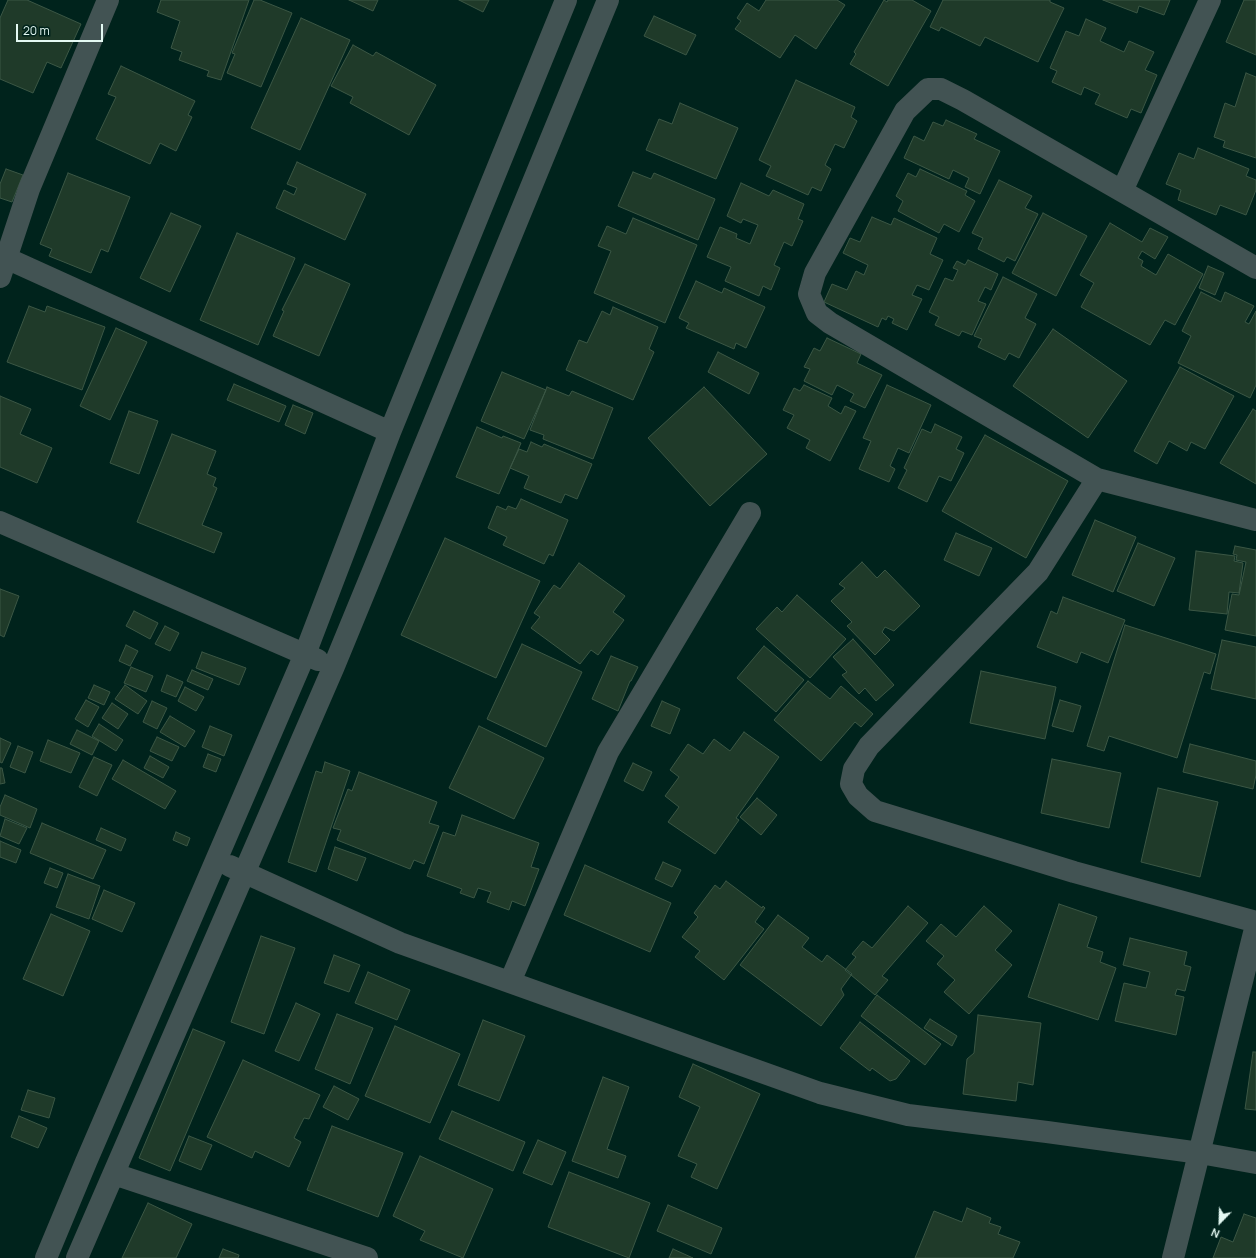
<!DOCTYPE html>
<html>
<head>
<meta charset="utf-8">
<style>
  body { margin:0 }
  #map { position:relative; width:1256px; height:1258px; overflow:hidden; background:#00231c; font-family:Manrope,sans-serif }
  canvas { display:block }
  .north { position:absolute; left:1200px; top:1202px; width:40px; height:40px; -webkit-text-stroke:3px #00231c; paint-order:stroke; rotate:203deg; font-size:11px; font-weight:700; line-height:16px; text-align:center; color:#e4f9f3 }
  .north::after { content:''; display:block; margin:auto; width:14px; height:18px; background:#e4f9f3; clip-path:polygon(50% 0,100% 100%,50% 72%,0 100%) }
  .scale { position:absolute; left:16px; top:24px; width:87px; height:18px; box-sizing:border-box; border:2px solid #e4f9f3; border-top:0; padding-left:5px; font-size:12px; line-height:14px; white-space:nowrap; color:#e4f9f3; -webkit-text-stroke:3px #00231c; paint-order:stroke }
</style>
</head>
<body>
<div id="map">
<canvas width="1256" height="1258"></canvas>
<div class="north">N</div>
<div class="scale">20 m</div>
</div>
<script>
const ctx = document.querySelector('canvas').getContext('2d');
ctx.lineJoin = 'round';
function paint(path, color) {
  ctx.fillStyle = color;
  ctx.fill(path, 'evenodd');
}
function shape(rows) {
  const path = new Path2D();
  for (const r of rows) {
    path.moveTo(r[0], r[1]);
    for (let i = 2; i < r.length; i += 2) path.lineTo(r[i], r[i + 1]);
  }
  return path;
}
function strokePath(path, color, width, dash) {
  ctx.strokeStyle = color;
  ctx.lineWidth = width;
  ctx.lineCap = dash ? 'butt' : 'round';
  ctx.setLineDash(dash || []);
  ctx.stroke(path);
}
const building = shape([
  [8,0,27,0,81,24,61,68,47,62,33,93,0,79,0,18,8,0],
  [161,0,249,0,221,80,207,76,209,71,179,60,182,52,171,48,180,21,157,12,161,0],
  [254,0,260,0,292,13,261,87,227,73,235,54,232,53,254,0],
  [349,0,378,0,373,11,349,0],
  [459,0,489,0,483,12,459,0],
  [766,0,837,0,845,5,816,49,795,35,780,58,735,29,741,21,737,18,747,3,759,11,766,0],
  [884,0,887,2,888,0,912,0,931,11,888,86,850,64,856,54,854,52,884,0],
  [943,0,1050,0,1050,2,1064,8,1038,62,985,37,980,46,941,27,939,31,930,27,943,0],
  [1103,0,1170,0,1164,15,1139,6,1137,13,1103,0],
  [1244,0,1256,0,1256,55,1226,42,1244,0],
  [654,16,696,35,686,55,644,36,654,16],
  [301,18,350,40,300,150,251,128,301,18],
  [1086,19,1106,28,1100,41,1124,52,1129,41,1154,52,1145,70,1157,75,1141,113,1131,109,1127,118,1095,104,1100,94,1084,87,1081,95,1052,82,1057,71,1050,68,1066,31,1079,36,1086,19],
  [353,45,373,56,376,52,436,85,409,135,350,103,353,97,331,86,353,45],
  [121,66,195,101,188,115,192,117,176,151,160,143,150,164,96,139,116,97,108,94,121,66],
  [1246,73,1256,77,1256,158,1223,147,1225,141,1214,137,1225,103,1235,107,1246,73],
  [796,80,855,107,851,117,857,121,844,148,835,144,825,165,831,169,821,191,812,187,808,195,766,176,771,166,759,160,796,80],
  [680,103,738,128,716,179,646,150,659,119,672,124,680,103],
  [946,120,977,134,974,139,1000,151,980,194,965,187,969,178,953,170,949,179,904,158,914,136,924,141,933,122,943,126,946,120],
  [1198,148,1249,169,1246,176,1256,180,1256,190,1246,215,1220,205,1216,215,1178,200,1181,190,1166,184,1179,153,1194,159,1198,148],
  [297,162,366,194,345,240,276,208,284,190,294,195,297,188,287,184,297,162],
  [6,169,23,175,12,202,0,198,0,184,6,169],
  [920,169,967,191,965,195,975,201,959,232,944,224,939,233,898,211,903,201,896,196,908,173,916,177,920,169],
  [633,172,651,179,654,173,715,199,698,240,618,206,633,172],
  [68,173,130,197,108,252,101,249,91,273,49,256,52,249,40,244,68,173],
  [999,180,1032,196,1025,208,1038,214,1015,261,1007,257,1004,262,978,249,983,238,972,233,999,180],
  [741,183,769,196,773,190,804,204,798,219,803,221,792,246,784,242,774,265,780,268,771,290,763,286,759,296,725,281,731,267,707,257,720,227,737,234,736,238,750,244,758,225,743,219,741,223,727,216,741,183],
  [171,213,201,226,170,292,140,278,171,213],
  [1043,213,1087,236,1056,296,1012,273,1043,213],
  [872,217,891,225,894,218,937,238,930,254,943,260,929,290,917,285,912,295,922,299,907,330,892,323,894,319,888,316,886,320,882,318,878,327,824,302,832,284,847,290,856,271,864,275,868,265,843,253,850,238,860,242,872,217],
  [633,218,697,245,665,323,594,293,611,251,598,246,607,226,626,234,633,218],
  [1110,223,1142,242,1150,228,1168,237,1155,259,1142,251,1138,258,1143,261,1141,266,1156,275,1168,254,1203,274,1175,325,1165,320,1150,345,1081,307,1094,283,1080,275,1110,223],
  [237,233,295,258,258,345,200,320,237,233],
  [968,260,998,274,991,290,985,287,978,301,986,304,972,335,962,331,959,336,935,325,939,317,929,312,945,278,953,281,958,270,953,268,957,261,965,265,968,260],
  [305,264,350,284,319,356,273,336,284,311,282,310,305,264],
  [1208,266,1224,273,1215,295,1199,288,1208,266],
  [1003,277,1037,294,1025,318,1036,324,1019,358,1009,353,1005,360,978,347,982,339,974,336,1003,277],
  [696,281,722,293,724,288,765,307,746,348,736,343,734,349,686,328,689,323,679,318,696,281],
  [1201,292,1221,302,1225,292,1254,306,1245,322,1249,324,1256,311,1256,385,1250,398,1178,363,1191,336,1182,331,1201,292],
  [29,306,45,312,47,306,105,327,82,390,7,362,29,306],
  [613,307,658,327,649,349,654,352,633,400,566,370,579,340,587,343,602,311,610,315,613,307],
  [116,328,147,342,110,420,80,406,116,328],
  [1053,329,1127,381,1088,438,1013,386,1053,329],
  [827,338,861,354,857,363,882,375,865,408,850,401,854,394,837,385,832,395,804,381,810,369,804,367,814,348,820,351,827,338],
  [718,352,759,373,749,394,708,372,718,352],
  [1180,367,1234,396,1205,449,1191,442,1187,451,1169,441,1157,464,1134,451,1180,367],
  [502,372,546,390,524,439,481,421,502,372],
  [234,384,286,406,279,422,227,400,234,384],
  [804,385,832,398,828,406,841,414,845,406,856,411,830,461,806,448,810,440,787,428,794,415,783,410,794,388,800,391,804,385],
  [887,385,931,405,909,453,898,448,890,466,895,469,889,482,859,469,871,441,863,438,887,385],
  [547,387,569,396,572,391,613,408,593,459,543,439,544,435,530,430,547,387],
  [704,387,767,454,710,506,648,438,704,387],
  [0,396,31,409,20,434,52,448,37,483,0,467,0,396],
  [293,405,313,413,305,434,285,425,293,405],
  [1253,409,1256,411,1256,484,1220,463,1253,409],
  [129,411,158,421,139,474,110,463,129,411],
  [935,424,962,437,956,449,964,453,951,481,939,476,927,502,898,488,907,470,904,468,922,429,931,433,935,424],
  [477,427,502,438,503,436,521,443,499,494,456,477,477,427],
  [172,434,216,451,207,474,216,478,213,486,217,488,202,525,222,533,214,553,137,522,172,434],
  [985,435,1068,481,1026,558,942,511,985,435],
  [531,442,542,447,544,444,592,464,577,499,565,494,561,503,524,488,529,476,510,468,519,449,527,452,531,442],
  [521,499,568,520,553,556,549,554,544,564,503,545,507,537,488,528,497,506,506,510,508,506,516,509,521,499],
  [1095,520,1136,537,1113,592,1072,575,1095,520],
  [956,533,992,548,979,576,944,560,956,533],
  [445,538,540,581,496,678,401,635,445,538],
  [1138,543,1175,558,1154,606,1117,591,1138,543],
  [1235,546,1256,550,1256,636,1225,630,1232,594,1239,595,1246,562,1236,560,1237,555,1233,554,1235,546],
  [1196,551,1235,556,1234,561,1243,563,1239,593,1229,592,1227,614,1189,610,1196,551],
  [862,562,877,578,885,570,920,606,894,631,885,627,882,632,890,640,875,655,847,626,852,622,831,601,845,588,839,584,862,562],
  [579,563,625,596,613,612,624,620,598,655,591,650,580,664,531,628,540,617,534,613,554,585,560,589,579,563],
  [0,589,19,596,4,637,0,635,0,589],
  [797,595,846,639,810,678,756,629,777,607,782,612,797,595],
  [1063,597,1125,620,1108,663,1081,652,1077,663,1037,647,1051,611,1057,614,1063,597],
  [134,611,158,623,150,639,126,626,134,611],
  [1125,625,1216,654,1210,674,1204,672,1177,758,1109,736,1104,751,1087,746,1125,625],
  [165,626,179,633,170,651,155,644,165,626],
  [853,639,894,685,876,701,865,688,859,694,842,675,847,672,833,657,853,639],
  [1222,640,1256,647,1256,699,1211,689,1222,640],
  [522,644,582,672,546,747,487,719,522,644],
  [126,645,138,651,130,666,119,661,126,645],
  [764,646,804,680,776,712,737,678,764,646],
  [202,652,246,668,239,685,196,668,202,652],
  [611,656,638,667,631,681,630,681,618,711,592,699,611,656],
  [131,667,153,676,146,692,124,683,131,667],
  [192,670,213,679,208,690,187,681,192,670],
  [981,671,1056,687,1045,739,970,723,981,671],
  [167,675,183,682,176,697,161,691,167,675],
  [808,681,830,699,841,686,873,714,861,727,855,722,821,761,774,720,808,681],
  [94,685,110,692,104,705,88,698,94,685],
  [125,685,147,701,138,714,115,699,125,685],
  [185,687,204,697,196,711,178,701,185,687],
  [86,700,99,707,88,727,75,719,86,700],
  [1060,700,1081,706,1073,732,1052,726,1060,700],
  [152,701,167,708,157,729,143,722,152,701],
  [662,701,680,709,670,734,651,726,662,701],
  [112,703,128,714,118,729,102,718,112,703],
  [170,716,195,731,185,747,160,732,170,716],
  [99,724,123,740,116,751,92,736,99,724],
  [210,726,232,735,224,756,202,747,210,726],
  [479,726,544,758,514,819,449,788,479,726],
  [77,730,99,741,92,755,70,744,77,730],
  [744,732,779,757,736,818,739,820,715,854,668,822,679,807,665,796,679,777,670,770,688,744,703,754,714,739,730,751,744,732],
  [157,737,179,747,172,761,150,751,157,737],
  [0,738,11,743,2,763,0,762,0,738],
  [48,740,80,753,71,773,40,761,48,740],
  [1190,744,1256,761,1256,775,1253,789,1183,772,1190,744],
  [18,746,33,752,25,773,10,767,18,746],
  [208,754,221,759,216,772,203,767,208,754],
  [150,756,169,767,163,778,144,768,150,756],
  [94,757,112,765,97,796,79,787,94,757],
  [1052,759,1121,773,1109,828,1041,813,1052,759],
  [123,760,176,791,165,809,112,779,123,760],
  [325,762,350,771,316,872,288,862,316,771,322,773,325,762],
  [633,763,652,772,643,791,624,781,633,763],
  [0,768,2,768,5,783,0,784,0,768],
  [359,772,437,802,429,823,439,826,424,864,414,860,410,869,337,840,341,830,333,828,348,789,352,791,359,772],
  [1158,788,1218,802,1200,877,1141,862,1158,788],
  [5,795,37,809,30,828,0,815,0,807,5,795],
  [757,798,777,815,761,835,740,817,757,798],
  [462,815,539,843,531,867,539,869,525,906,512,901,509,910,487,902,491,892,478,888,474,898,460,893,462,889,427,876,443,832,455,836,462,815],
  [5,819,27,828,19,844,0,836,5,819],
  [42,823,106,850,93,879,30,853,42,823],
  [101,828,126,839,121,851,96,840,101,828],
  [176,832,190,838,187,846,173,840,176,832],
  [0,841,21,850,16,863,0,857,0,841],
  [335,847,366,858,357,881,328,869,335,847],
  [663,862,681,870,672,887,655,879,663,862],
  [585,865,671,903,650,952,564,915,585,865],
  [50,868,63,873,57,888,44,883,50,868],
  [68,874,100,886,89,919,56,907,68,874],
  [726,881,762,908,763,906,765,908,755,922,764,929,724,980,695,957,700,951,682,937,698,917,694,913,715,885,720,889,726,881],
  [104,890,135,903,122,932,92,919,104,890],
  [1059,904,1097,917,1087,947,1103,952,1100,962,1116,968,1098,1020,1028,997,1059,904],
  [908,906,928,923,882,976,888,980,875,995,845,970,856,957,852,954,863,941,872,948,908,906],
  [984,906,1012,931,995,950,1012,965,969,1014,944,992,955,980,937,964,944,956,926,941,941,924,956,937,984,906],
  [51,914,90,931,63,996,23,979,51,914],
  [778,915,809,938,802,947,822,962,827,955,852,974,841,989,844,995,821,1026,740,965,778,915],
  [261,936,295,948,264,1034,231,1022,261,936],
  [1130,938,1187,952,1184,965,1191,967,1185,991,1177,989,1175,995,1184,997,1176,1035,1115,1021,1124,983,1146,988,1150,972,1123,965,1130,938],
  [334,955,360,965,349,992,324,983,334,955],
  [368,972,410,990,397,1020,355,1003,368,972],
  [877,995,941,1044,925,1065,861,1016,877,995],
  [296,1003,320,1014,299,1061,275,1051,296,1003],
  [337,1014,373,1028,350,1084,315,1069,337,1014],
  [978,1015,1041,1023,1033,1085,1018,1082,1016,1101,963,1094,967,1059,974,1053,978,1015],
  [930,1019,957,1036,952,1046,924,1028,930,1019],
  [483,1020,525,1036,499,1101,458,1085,483,1020],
  [860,1022,910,1061,896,1079,890,1081,872,1068,870,1071,840,1048,860,1022],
  [395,1026,460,1054,430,1123,365,1096,395,1026],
  [193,1029,225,1042,170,1171,139,1158,193,1029],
  [1253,1052,1256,1052,1256,1110,1245,1109,1253,1052],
  [243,1060,320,1095,309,1119,304,1118,294,1138,301,1142,289,1167,255,1151,252,1158,207,1137,243,1060],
  [693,1064,760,1094,717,1189,691,1177,697,1164,678,1156,700,1107,679,1097,693,1064],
  [603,1077,629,1087,607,1149,626,1156,618,1178,572,1161,603,1077],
  [334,1086,359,1099,348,1120,323,1107,334,1086],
  [28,1090,55,1098,49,1118,21,1110,28,1090],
  [452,1111,525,1142,513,1171,439,1139,452,1111],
  [19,1116,47,1128,38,1148,11,1137,19,1116],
  [332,1126,403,1153,378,1217,307,1190,332,1126],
  [189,1136,212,1145,201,1170,179,1161,189,1136],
  [538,1140,566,1152,552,1185,523,1173,538,1140],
  [420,1156,493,1189,463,1258,420,1240,425,1231,393,1216,420,1156],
  [569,1172,650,1203,629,1258,548,1227,569,1172],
  [148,1203,192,1224,176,1258,122,1258,148,1203],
  [668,1205,722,1228,711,1254,657,1231,668,1205],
  [967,1208,991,1218,989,1223,1001,1227,998,1234,1020,1242,1013,1258,915,1258,934,1211,962,1222,967,1208],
  [1244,1214,1256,1218,1256,1258,1213,1258,1221,1237,1233,1242,1244,1214],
  [223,1249,239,1255,238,1258,219,1258,223,1249],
  [673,1249,693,1258,669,1258,673,1249]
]);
const minor = shape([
  [1122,191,1210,0],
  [6,258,390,432],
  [1256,268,963,100,941,89,928,89,905,111,815,273,809,294,817,313,830,323,1097,479,1256,520],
  [0,277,29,189,108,0],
  [1097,479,1038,572,869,746,854,769,851,784,858,796,875,811,1074,872,1256,922],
  [0,522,318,660],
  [230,866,400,943,820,1093,908,1115,1047,1132,1200,1153,1256,1163],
  [510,982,608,752,750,513],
  [114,1174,367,1258],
  [46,1258,86,1162,305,654,390,432,566,0],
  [77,1258,334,666,608,0],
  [1173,1258,1256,925]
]);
paint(building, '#1f3a29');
strokePath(building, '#3b5745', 1);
strokePath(minor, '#425353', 22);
</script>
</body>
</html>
